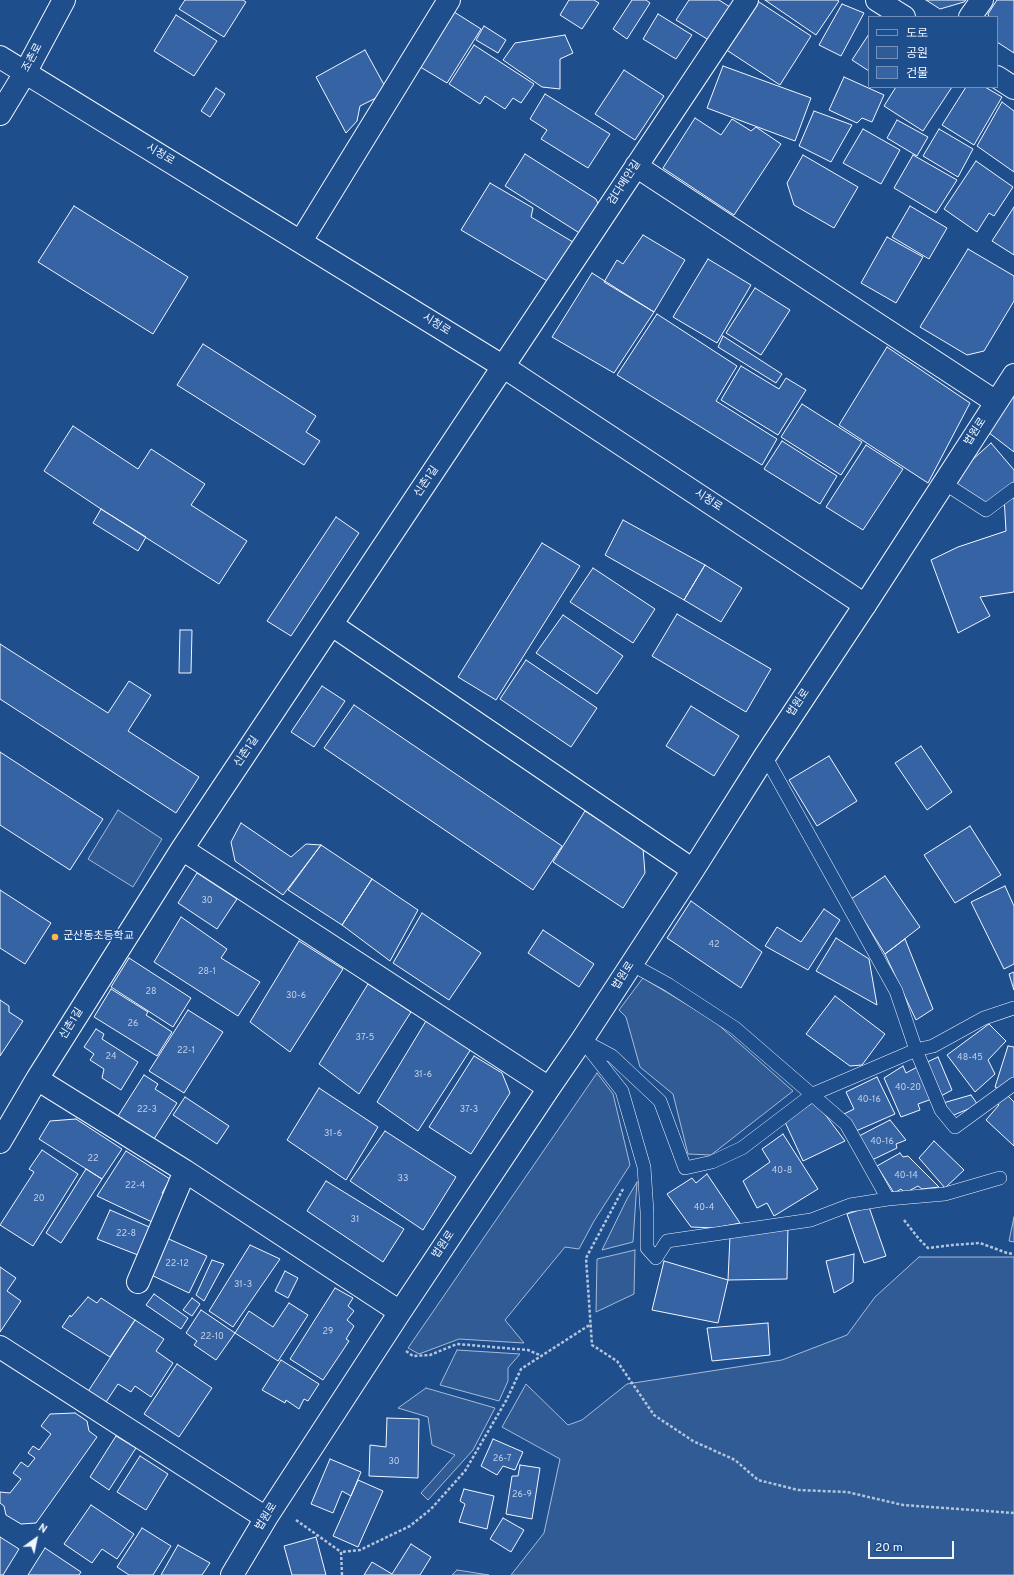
<!DOCTYPE html>
<html>
<head>
<meta charset="utf-8">
<style>
  body { margin:0 }
  #map { position:relative; width:1014px; height:1575px; overflow:hidden; background:#1f4e8c; font-family:Overpass,"Noto Sans KR",sans-serif }
  canvas { display:block }
  .legend { position:absolute; left:868px; top:16px; width:130px; height:72px; box-sizing:border-box; background:#1f4e8c; border:1px solid #7391ba; margin:0; padding:5px 7px; list-style:none; font-size:12px; color:#f2f6ff }
  .legend li { display:flex; align-items:center; gap:8px; height:20px }
  .legend b { width:20px; border:1px solid #7391ba }
  .north { position:absolute; left:16px; top:1519px; width:40px; height:40px; -webkit-text-stroke:3px #1f4e8c; paint-order:stroke; rotate:33deg; font-size:11px; font-weight:700; line-height:16px; text-align:center; color:#f2f6ff }
  .north::after { content:''; display:block; margin:auto; width:14px; height:18px; background:#f2f6ff; clip-path:polygon(50% 0,100% 100%,50% 72%,0 100%) }
  .scale { position:absolute; left:868px; top:1541px; width:86px; height:18px; box-sizing:border-box; border:2px solid #f2f6ff; border-top:0; padding-left:5px; font-size:12px; line-height:14px; white-space:nowrap; color:#f2f6ff; -webkit-text-stroke:3px #1f4e8c; paint-order:stroke }
</style>
</head>
<body>
<div id="map">
<canvas width="1014" height="1575"></canvas>
<ul class="legend">
<li><b style="height:5px;background:#1f4e8c"></b>도로</li>
<li><b style="height:11px;background:#305b95"></b>공원</li>
<li><b style="height:11px;background:#3563a3"></b>건물</li>
</ul>
<div class="north">N</div>
<div class="scale">20 m</div>
</div>
<script>
const ctx = document.querySelector('canvas').getContext('2d');
ctx.lineJoin = 'round';
function paint(path, color) {
  ctx.fillStyle = color;
  ctx.fill(path, 'evenodd');
}
function shape(rows) {
  const path = new Path2D();
  for (const r of rows) {
    path.moveTo(r[0], r[1]);
    for (let i = 2; i < r.length; i += 2) path.lineTo(r[i], r[i + 1]);
  }
  return path;
}
function strokePath(path, color, width, dash) {
  ctx.strokeStyle = color;
  ctx.lineWidth = width;
  ctx.lineCap = dash ? 'butt' : 'round';
  ctx.setLineDash(dash || []);
  ctx.stroke(path);
}
function drawText(font, color, halo, rows, align = 'center') {
  ctx.font = font + ' Overpass,"Noto Sans KR",sans-serif';
  ctx.lineWidth = 3;
  ctx.setLineDash([]);
  ctx.textBaseline = 'middle';
  ctx.strokeStyle = halo;
  ctx.fillStyle = color;
  for (const [text, x, y, turn = 0] of rows) {
    ctx.save();
    ctx.translate(x, y);
    ctx.rotate((+turn || 0) * Math.PI / 180);
    ctx.textAlign = isNaN(turn) ? turn : align;
    if (halo) ctx.strokeText(text, 0, 0);
    ctx.fillText(text, 0, 0);
    ctx.restore();
  }
}
const green = shape([
  [118,810,162,839,133,887,88,859,118,810],
  [643,978,714,1021,793,1091,711,1155,688,1154,673,1094,640,1067,626,1017,619,1010,643,978],
  [597,1073,613,1094,630,1165,594,1221,579,1249,565,1247,505,1320,524,1343,459,1339,419,1354,408,1348,597,1073],
  [637,1182,633,1242,602,1250,627,1199,637,1182],
  [1014,1217,1014,1242,1009,1241,1014,1217],
  [635,1250,634,1294,596,1312,597,1259,635,1250],
  [919,1257,1014,1257,1014,1575,511,1575,544,1533,560,1459,502,1427,526,1384,568,1425,582,1420,627,1384,782,1360,847,1335,875,1297,919,1257],
  [457,1350,520,1354,508,1368,508,1381,499,1401,440,1385,457,1350],
  [426,1388,495,1408,473,1450,428,1500,421,1493,455,1455,432,1445,428,1417,398,1408,426,1388],
  [457,1570,489,1575,452,1575,457,1570]
]);
const building = shape([
  [185,0,243,0,246,2,224,37,179,9,185,0],
  [569,0,594,0,599,3,582,29,560,15,569,0],
  [632,0,646,0,650,3,627,39,613,29,632,0],
  [689,0,719,0,733,9,712,42,676,20,689,0],
  [756,0,811,36,780,85,725,49,756,0],
  [765,0,837,0,839,1,816,35,765,0],
  [926,0,966,0,964,2,940,9,926,0],
  [997,0,1014,0,1014,53,997,42,997,17,989,17,988,14,997,0],
  [842,4,864,13,841,56,819,45,842,4],
  [451,10,481,29,447,83,417,65,451,10],
  [658,14,692,35,676,59,643,39,658,14],
  [176,15,217,41,194,76,154,51,176,15],
  [484,26,506,40,498,53,476,40,484,26],
  [869,34,869,71,852,60,869,34],
  [565,35,573,53,560,59,560,89,542,87,503,60,515,43,565,35],
  [474,45,534,84,521,103,513,98,505,109,485,96,480,104,449,84,474,45],
  [365,50,388,92,360,106,357,121,346,133,316,77,365,50],
  [723,66,811,98,795,141,707,108,723,66],
  [624,70,664,96,635,140,595,114,624,70],
  [844,77,884,95,872,122,862,118,857,123,829,110,844,77],
  [896,87,952,87,923,131,884,106,896,87],
  [966,87,985,87,1002,97,974,145,942,125,966,87],
  [216,88,225,94,210,117,201,111,216,88],
  [545,94,610,134,588,168,541,139,547,130,530,119,545,94],
  [1002,102,1014,111,1014,172,977,146,1002,102],
  [814,111,852,125,831,162,799,146,814,111],
  [695,118,721,135,732,119,751,131,756,127,781,144,734,215,663,168,695,118],
  [897,120,928,137,917,156,887,138,897,120],
  [863,129,900,150,881,184,843,163,863,129],
  [939,129,973,149,958,177,923,156,939,129],
  [525,154,596,199,599,206,581,234,505,186,525,154],
  [803,155,858,187,834,228,794,205,787,183,803,155],
  [913,155,957,180,936,213,894,188,913,155],
  [976,161,1013,187,994,216,989,213,977,232,944,209,976,161],
  [490,183,533,208,531,217,573,242,549,282,461,230,490,183],
  [74,206,188,277,153,334,38,262,74,206],
  [910,206,947,228,929,259,892,237,910,206],
  [1014,207,1014,255,992,241,1014,207],
  [643,235,685,260,654,312,604,282,617,260,623,264,643,235],
  [887,237,923,257,896,303,861,283,887,237],
  [968,249,1014,276,1014,301,984,351,967,355,920,327,968,249],
  [708,259,751,285,717,343,673,317,708,259],
  [592,273,654,312,614,373,552,337,592,273],
  [755,288,790,310,761,355,726,333,755,288],
  [657,314,737,366,716,401,777,439,762,465,617,375,657,314],
  [723,336,782,374,776,383,718,347,723,336],
  [203,344,316,416,306,432,320,441,304,465,177,385,203,344],
  [887,347,970,403,928,483,839,425,887,347],
  [741,366,779,389,786,378,806,390,778,435,721,400,741,366],
  [1007,392,1014,398,1014,452,984,429,1007,392],
  [802,404,862,442,841,475,781,437,802,404],
  [73,426,138,469,151,449,205,484,191,505,247,541,219,584,101,509,44,471,73,426],
  [782,441,837,476,820,504,764,469,782,441],
  [991,443,1014,470,1014,485,984,509,951,479,991,443],
  [866,445,903,469,863,530,826,507,866,445],
  [1004,496,1014,498,1014,592,980,597,990,616,958,633,931,560,958,547,1006,531,1004,496],
  [101,509,146,537,138,551,93,523,101,509],
  [336,517,359,533,291,636,267,621,336,517],
  [623,520,705,565,684,600,605,555,623,520],
  [542,543,580,566,496,700,458,677,542,543],
  [705,565,742,588,721,622,684,600,705,565],
  [593,568,655,609,633,643,570,602,593,568],
  [677,614,771,669,746,712,652,656,677,614],
  [563,615,623,656,597,694,536,653,563,615],
  [180,630,192,630,191,673,179,673,180,630],
  [0,644,108,713,129,681,151,695,128,731,199,777,176,813,0,699,0,644],
  [526,660,597,708,571,747,500,699,526,660],
  [322,686,345,701,314,747,291,732,322,686],
  [354,705,562,846,533,890,324,748,354,705],
  [691,706,739,736,714,776,666,746,691,706],
  [921,746,952,792,927,810,895,763,921,746],
  [0,752,103,819,70,870,0,825,0,752],
  [829,756,857,801,817,826,789,780,829,756],
  [585,811,643,848,645,873,623,908,553,862,585,811],
  [241,823,291,857,306,844,321,845,283,895,235,861,231,842,241,823],
  [970,826,1001,875,955,903,924,855,970,826],
  [321,845,372,879,342,925,288,890,321,845],
  [197,873,237,899,217,929,178,903,197,873],
  [885,876,920,927,885,954,851,899,885,876],
  [372,879,418,910,390,961,342,925,372,879],
  [1005,886,1014,906,1014,964,1004,969,971,902,1005,886],
  [0,890,51,923,25,964,0,948,0,890],
  [691,901,762,952,741,988,667,938,691,901],
  [824,909,840,920,808,970,765,946,777,927,801,942,824,909],
  [422,913,481,953,449,1000,393,963,422,913],
  [181,917,227,949,221,958,260,982,238,1016,154,962,181,917],
  [543,930,594,964,579,987,528,953,543,930],
  [836,938,869,959,877,1005,816,971,836,938],
  [905,939,933,1009,916,1020,885,954,905,939],
  [299,941,343,969,290,1052,250,1022,299,941],
  [129,958,191,998,173,1027,111,987,129,958],
  [1014,972,1014,990,1009,974,1014,972],
  [368,984,411,1012,359,1094,319,1064,368,984],
  [111,989,148,1012,146,1015,172,1032,157,1056,94,1017,111,989],
  [835,996,885,1034,862,1065,850,1066,806,1034,835,996],
  [0,1000,9,1006,9,1012,23,1021,0,1056,0,1000],
  [188,1010,223,1032,184,1093,149,1071,188,1010],
  [426,1021,471,1049,418,1131,377,1102,426,1021],
  [989,1024,1006,1041,988,1060,995,1074,975,1092,947,1055,989,1024],
  [96,1029,104,1034,102,1039,138,1062,121,1090,102,1078,104,1069,90,1060,94,1054,84,1047,96,1029],
  [1008,1046,1014,1047,1014,1079,999,1089,995,1087,1008,1046],
  [474,1056,502,1073,510,1093,471,1154,429,1127,474,1056],
  [938,1057,952,1090,941,1096,925,1063,938,1057],
  [903,1066,906,1073,919,1066,932,1099,918,1104,920,1110,901,1117,884,1078,903,1066],
  [144,1075,158,1084,155,1089,177,1103,154,1139,118,1116,144,1075],
  [877,1077,895,1114,856,1131,844,1114,854,1109,846,1092,877,1077],
  [319,1088,378,1127,346,1180,287,1140,319,1088],
  [1005,1093,1014,1102,1014,1146,986,1120,999,1105,997,1103,1005,1093],
  [971,1095,978,1105,949,1117,943,1103,971,1095],
  [185,1097,229,1126,217,1144,173,1115,185,1097],
  [815,1101,845,1141,803,1161,785,1122,815,1101],
  [76,1119,122,1149,102,1179,39,1139,50,1121,76,1119],
  [890,1120,906,1140,896,1144,897,1148,872,1160,859,1136,890,1120],
  [385,1131,456,1177,423,1230,350,1181,385,1131],
  [783,1134,818,1189,774,1216,767,1203,757,1208,743,1181,770,1162,762,1149,783,1134],
  [934,1141,964,1170,945,1188,919,1158,934,1141],
  [42,1150,78,1174,33,1246,0,1225,34,1172,29,1169,42,1150],
  [126,1151,170,1179,162,1193,165,1196,152,1222,97,1196,126,1151],
  [900,1153,903,1157,908,1156,939,1187,922,1189,918,1186,905,1193,901,1189,894,1193,877,1166,900,1153],
  [86,1169,102,1179,61,1243,46,1233,86,1169],
  [707,1174,740,1223,715,1228,691,1227,667,1194,692,1178,696,1183,707,1174],
  [326,1181,404,1229,383,1262,307,1211,326,1181],
  [869,1207,886,1256,864,1263,847,1214,869,1207],
  [110,1210,154,1229,143,1257,97,1239,110,1210],
  [788,1223,787,1279,728,1280,730,1236,788,1223],
  [162,1236,207,1256,189,1293,147,1273,162,1236],
  [250,1245,280,1259,233,1327,209,1311,250,1245],
  [854,1254,853,1282,834,1293,826,1261,854,1254],
  [212,1260,224,1264,204,1301,196,1295,212,1260],
  [664,1261,728,1280,718,1323,652,1310,664,1261],
  [0,1267,16,1278,7,1291,21,1301,0,1332,0,1267],
  [285,1271,298,1278,288,1298,275,1291,285,1271],
  [335,1288,353,1298,348,1306,354,1311,347,1320,354,1326,346,1339,349,1341,323,1380,290,1359,335,1288],
  [154,1294,188,1318,181,1329,146,1305,154,1294],
  [88,1297,97,1303,101,1298,135,1320,110,1357,62,1327,70,1315,71,1317,88,1297],
  [192,1298,200,1304,192,1316,183,1310,192,1298],
  [289,1303,308,1315,278,1361,235,1333,249,1311,273,1327,289,1303],
  [201,1310,235,1333,216,1360,194,1345,197,1341,186,1333,201,1310],
  [135,1320,164,1339,156,1351,173,1363,151,1397,135,1386,131,1392,118,1384,104,1405,87,1393,135,1320],
  [768,1323,770,1355,712,1361,707,1328,768,1323],
  [281,1360,319,1384,308,1401,304,1399,299,1409,286,1400,285,1403,262,1390,281,1360],
  [177,1364,212,1388,179,1437,144,1414,177,1364],
  [75,1413,87,1421,89,1431,97,1437,36,1523,21,1524,6,1515,4,1506,0,1503,0,1492,10,1493,21,1479,13,1473,21,1462,28,1467,35,1458,28,1453,33,1446,39,1450,51,1434,41,1426,50,1414,75,1413],
  [387,1418,419,1419,418,1478,369,1476,370,1445,386,1447,387,1418],
  [116,1436,136,1448,109,1490,90,1477,116,1436],
  [493,1439,523,1452,515,1470,503,1466,497,1475,481,1466,493,1439],
  [140,1456,168,1474,146,1510,117,1492,140,1456],
  [330,1459,361,1472,351,1496,342,1491,333,1513,311,1504,330,1459],
  [520,1465,540,1468,532,1519,506,1514,512,1476,518,1476,520,1465],
  [358,1480,383,1491,358,1547,333,1536,358,1480],
  [464,1489,494,1496,487,1529,459,1522,465,1504,460,1501,464,1489],
  [91,1505,134,1534,117,1559,102,1549,92,1563,64,1544,91,1505],
  [503,1518,524,1530,511,1552,490,1539,503,1518],
  [142,1528,171,1546,153,1575,129,1575,117,1567,142,1528],
  [0,1537,19,1549,3,1575,0,1575,0,1537],
  [316,1537,326,1575,292,1575,284,1546,316,1537],
  [411,1544,431,1557,420,1575,364,1575,372,1562,392,1574,411,1544],
  [178,1545,210,1563,202,1575,161,1575,178,1545],
  [45,1548,81,1572,79,1575,28,1575,45,1548]
]);
const path = shape([
  [623,1189,586,1258,592,1345,617,1361,654,1415,693,1441,735,1460,758,1480,798,1490,847,1492,903,1505,1014,1513],
  [904,1220,919,1239,928,1248,953,1245,980,1243,1007,1253,1014,1254],
  [406,1351,413,1356,430,1355,457,1344,528,1350,542,1356],
  [296,1520,341,1552],
  [342,1575,341,1552,360,1550,410,1526,431,1509,465,1471,507,1399,521,1369,591,1324]
]);
const lane = shape([
  [944,483,986,510,1014,489],
  [765,756,896,991,916,1050,933,1046,984,1018,1014,1008],
  [631,964,669,985,735,1028,846,1124,888,1199],
  [1000,1178,945,1194,888,1199,850,1205,811,1220,667,1241,656,1258,647,1248,647,1212,644,1167,622,1091,582,1040,612,1056,660,1101,685,1168,712,1162,742,1148,813,1094,916,1050,941,1110,955,1127,1014,1084]
]);
const street = shape([
  [877,0,904,17],
  [970,17,982,0],
  [997,77,1014,88],
  [636,166,996,402],
  [301,241,449,0],
  [332,625,693,870],
  [182,849,549,1088],
  [37,1079,185,1171,400,1312],
  [0,1142,37,1079,182,849,747,0],
  [138,1282,185,1171],
  [0,1347,266,1518],
  [232,1575,266,1518,400,1312,549,1088,582,1040,693,870,765,756,865,605,1014,375]
]);
const secondary = shape([
  [0,57,504,367,865,605],
  [0,114,25,73,64,0]
]);
const markers = [
  [55,937,4,"#ffb74d"]
];
const numberNames = [
  ["30",207,901],
  ["42",714,945],
  ["28-1",207,972],
  ["28",151,992],
  ["30-6",296,996],
  ["26",133,1024],
  ["37-5",365,1038],
  ["22-1",186,1051],
  ["24",111,1057],
  ["48-45",970,1058],
  ["31-6",423,1075],
  ["40-20",908,1088],
  ["40-16",869,1100],
  ["22-3",147,1110],
  ["37-3",469,1110],
  ["31-6",333,1134],
  ["40-16",882,1142],
  ["22",93,1159],
  ["40-8",782,1171],
  ["40-14",906,1176],
  ["33",403,1179],
  ["22-4",135,1186],
  ["20",39,1199],
  ["40-4",704,1208],
  ["31",355,1220],
  ["22-8",126,1234],
  ["22-12",177,1264],
  ["31-3",243,1285],
  ["29",328,1332],
  ["22-10",212,1337],
  ["26-7",502,1459],
  ["30",394,1462],
  ["26-9",522,1495]
];
const streetNames = [
  ["조촌로",33,58,-62],
  ["시청로",160,155,31],
  ["검다메안길",625,183,-57],
  ["시청로",436,325,32],
  ["법원로",976,432,-57],
  ["신촌1길",427,482,-56],
  ["시청로",708,501,33],
  ["법원로",799,703,-56],
  ["신촌1길",247,752,-56],
  ["법원로",624,976,-57],
  ["신촌1길",72,1024,-58],
  ["법원로",444,1245,-56],
  ["법원로",267,1517,-58]
];
const poiNames = [
  ["군산동초등학교",63,937]
];
paint(green, '#305b95');
strokePath(green, '#a8bbd7', 1);
paint(building, '#3563a3');
strokePath(building, '#f2f6ff', 1);
strokePath(lane, '#f2f6ff', 14);
strokePath(street, '#f2f6ff', 24);
strokePath(secondary, '#f2f6ff', 24);
strokePath(path, '#b3c4dc', 2.5, [3, 2]);
strokePath(lane, '#1f4e8c', 13);
strokePath(street, '#1f4e8c', 22);
strokePath(secondary, '#1f4e8c', 22);
for (const [x, y, r, color] of markers) {
  const dot = new Path2D();
  dot.arc(x, y, r, 0, 2 * Math.PI);
  ctx.fillStyle = color;
  ctx.fill(dot);
  strokePath(dot, '#1f4e8c', 1.5);
}
drawText('9px', '#c3d1e8', null, numberNames);
drawText('11px', '#f2f6ff', '#1f4e8c', streetNames);
drawText('11px', '#f2f6ff', '#1f4e8c', poiNames, 'left');
</script>
</body>
</html>
